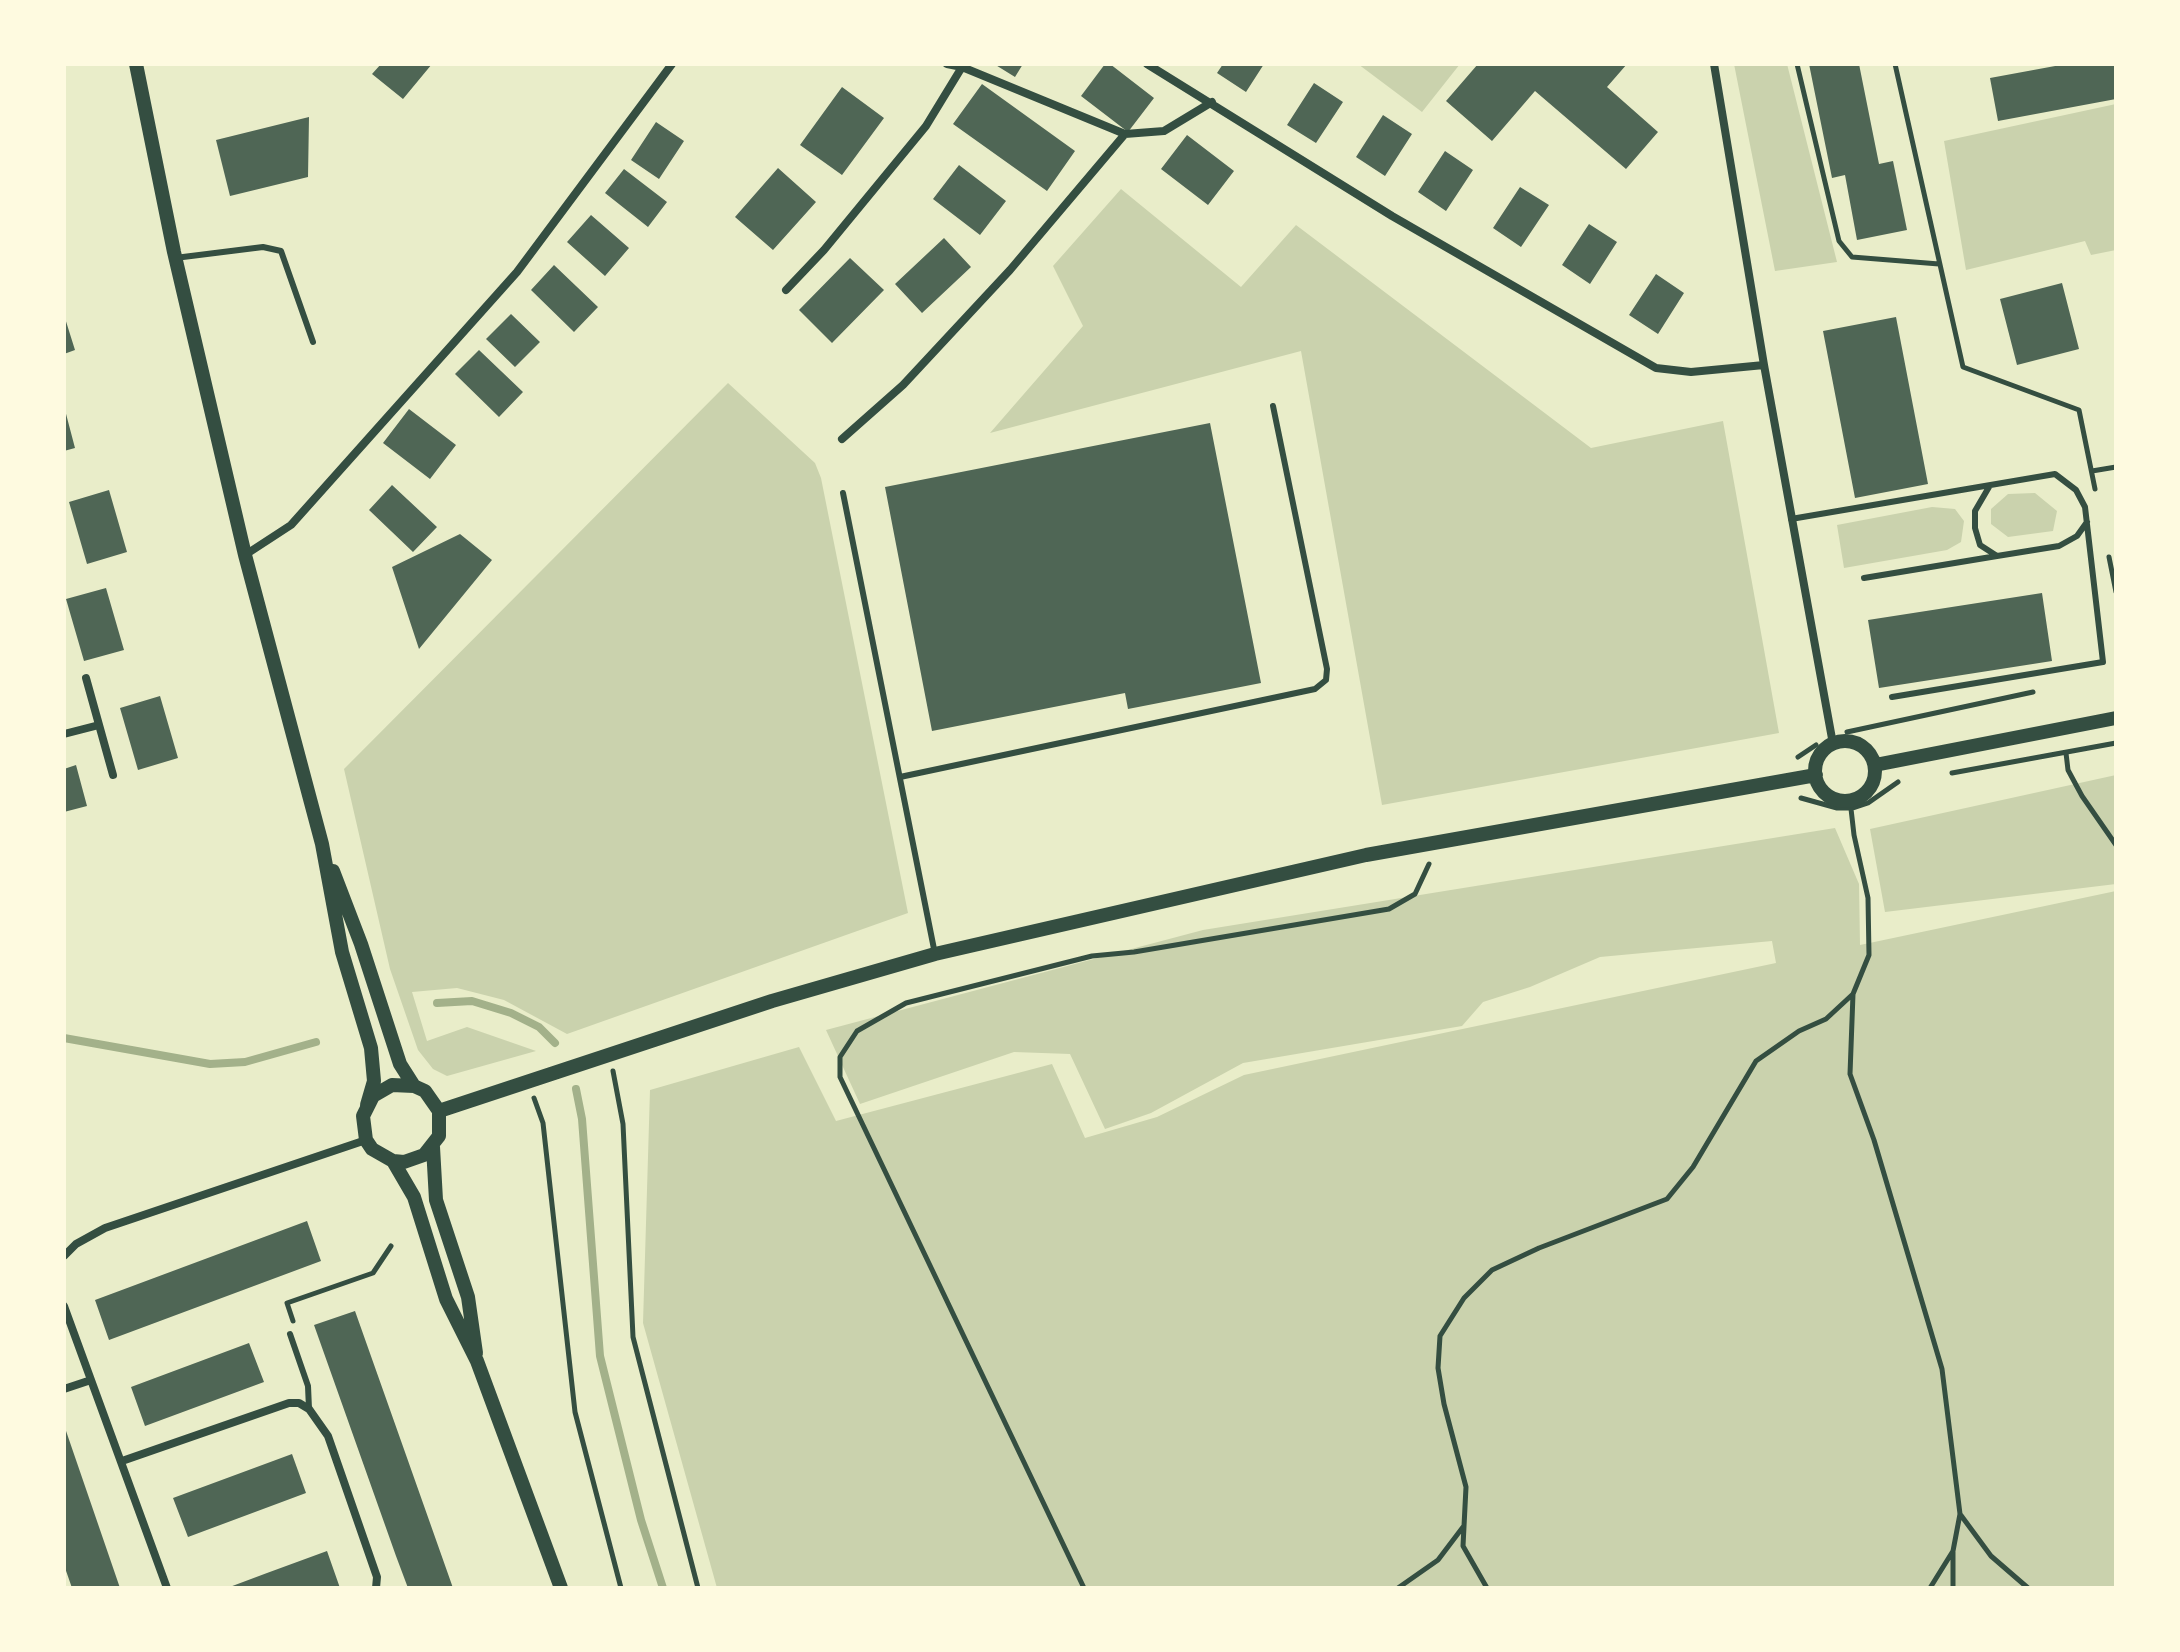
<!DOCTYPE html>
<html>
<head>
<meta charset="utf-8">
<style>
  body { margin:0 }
  #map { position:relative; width:2180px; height:1652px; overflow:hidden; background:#e9edc9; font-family:Inter,sans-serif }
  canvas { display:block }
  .frame { position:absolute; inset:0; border:66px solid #fefae0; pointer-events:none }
</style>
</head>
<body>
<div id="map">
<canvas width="2180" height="1652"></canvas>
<div class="frame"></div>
</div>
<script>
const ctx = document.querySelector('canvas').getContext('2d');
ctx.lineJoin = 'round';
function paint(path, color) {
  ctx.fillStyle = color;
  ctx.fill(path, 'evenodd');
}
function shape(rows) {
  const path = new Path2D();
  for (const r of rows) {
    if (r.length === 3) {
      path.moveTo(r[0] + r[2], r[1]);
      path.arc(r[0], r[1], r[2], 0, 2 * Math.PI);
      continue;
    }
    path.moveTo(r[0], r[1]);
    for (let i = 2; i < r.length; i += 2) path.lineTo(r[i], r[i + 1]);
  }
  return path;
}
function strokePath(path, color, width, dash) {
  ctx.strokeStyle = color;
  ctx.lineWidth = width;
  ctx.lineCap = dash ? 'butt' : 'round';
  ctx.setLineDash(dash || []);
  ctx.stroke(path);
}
const green = shape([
  [1358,64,1460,64,1422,112],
  [1734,64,1787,64,1837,262,1775,271],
  [2116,104,2116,250,2091,255,2085,241,1966,270,1944,141],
  [1121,189,1241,287,1296,225,1591,448,1723,421,1779,733,1382,805,1301,351,990,433,1083,326,1053,266],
  [728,383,815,463,821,478,908,913,567,1034,504,1000,457,988,412,992,427,1041,467,1027,536,1051,447,1076,433,1069,418,1050,390,969,344,769],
  [2035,493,2057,511,2053,531,2008,537,1991,524,1991,509,2008,494],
  [1932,507,1955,509,1964,521,1961,542,1947,550,1844,568,1837,525],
  [2116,775,2116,884,1885,912,1870,829],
  [1835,828,1859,884,1860,945,2116,891,2116,1588,717,1588,643,1323,650,1090,799,1047,836,1121,1052,1064,1085,1138,1157,1117,1244,1075,1776,963,1772,941,1600,957,1530,987,1483,1002,1462,1026,1243,1063,1151,1113,1105,1129,1070,1054,1014,1052,860,1104,826,1030,1203,930]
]);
const stream = shape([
  [437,1003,472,1001,511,1013,539,1027,555,1043],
  [64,1038,210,1064,245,1062,316,1042],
  [576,1089,582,1119,600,1356,641,1520,663,1588]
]);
const building = shape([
  [381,64,432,64,403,99,372,74],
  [994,64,1023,64,1015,77],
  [1105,64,1110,64,1154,98,1128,132,1081,96],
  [1223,64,1264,64,1246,92,1217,73],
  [1478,64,1627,64,1607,87,1658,132,1626,169,1535,91,1492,141,1446,101],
  [1809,64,1859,64,1879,164,1893,161,1907,230,1857,240,1845,175,1832,178],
  [2066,64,2116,64,2116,99,1998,121,1990,78],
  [1314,83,1343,102,1316,143,1287,125],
  [982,84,1075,151,1047,191,953,124],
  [842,87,884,118,842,175,800,145],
  [1383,115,1412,134,1385,176,1356,157],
  [309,117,308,177,230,196,216,140],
  [656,122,684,141,659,179,631,160],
  [1187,135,1234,171,1208,205,1161,169],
  [1445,151,1473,170,1446,211,1418,192],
  [959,165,1006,201,980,235,933,199],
  [778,168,816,202,773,250,735,217],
  [624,169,667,202,648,227,605,193],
  [1520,187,1549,205,1521,247,1493,228],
  [591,215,629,248,605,276,567,242],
  [1589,224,1617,242,1590,284,1562,265],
  [944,238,971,267,922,313,895,284],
  [850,258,884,290,832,343,799,310],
  [554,265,598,307,574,332,531,290],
  [1656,274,1684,293,1658,334,1629,315],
  [2062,283,2079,349,2017,365,2000,299],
  [511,314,540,342,515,367,486,339],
  [64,315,75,350,64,354],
  [1896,317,1928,484,1855,498,1823,331],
  [479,350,523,392,499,417,455,374],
  [409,409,456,445,430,479,383,443],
  [65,410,75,448,64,451,64,411],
  [1210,423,1261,683,1128,709,1125,693,932,731,885,487],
  [392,485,437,527,413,552,369,510],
  [109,490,127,552,87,564,69,502],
  [460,534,492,560,419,649,392,567],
  [106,588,124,650,84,661,66,599],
  [2042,593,2052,661,1879,688,1868,620],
  [160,696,178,758,138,770,120,708],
  [76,765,87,806,64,812,64,769],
  [307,1221,321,1261,109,1340,95,1300],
  [355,1311,406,1455,453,1588,408,1588,396,1556,314,1325],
  [249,1343,264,1382,145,1426,131,1387],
  [64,1428,65,1428,120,1588,72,1588,64,1565],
  [292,1454,306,1493,188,1537,173,1498],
  [327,1551,340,1588,227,1588,267,1573]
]);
const path = shape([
  [1797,64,1839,241,1852,257,1939,264],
  [1895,64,1963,367,2079,410,2095,489],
  [2092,471,2116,467],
  [2109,557,2116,592],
  [1847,732,2033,692],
  [2066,753,2068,770,2082,796,2116,845],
  [1798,757,1816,745],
  [1952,773,2116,743],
  [1801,798,1837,808,1853,808,1868,803,1898,782],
  [1850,800,1854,835,1868,898,1869,955,1853,994,1850,1074,1874,1140,1942,1369,1960,1514,1953,1551,1930,1588],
  [613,1071,623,1124,633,1337,698,1588],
  [534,1098,543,1123,575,1412,621,1588],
  [293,1321,287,1303,373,1273,391,1246],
  [1960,1514,1991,1556,2028,1588],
  [1953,1552,1953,1588],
  [1084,1588,840,1077,840,1057,857,1031,906,1003,1092,956,1134,952,1389,909,1415,894,1429,864],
  [1398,1588,1438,1560,1463,1527],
  [1487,1588,1463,1546,1466,1487,1444,1404,1438,1368,1440,1336,1464,1298,1492,1270,1539,1248,1667,1199,1693,1167,1756,1061,1799,1031,1826,1019,1853,994]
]);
const service = shape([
  [175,258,263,247,281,251,313,342],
  [1989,487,1975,511,1975,528,1980,545,1997,556,2059,546,2077,536,2087,522],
  [843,493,935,954],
  [1791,519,2055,474,2076,490,2085,507,2103,662,1892,697],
  [1864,578,1997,556],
  [900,777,1315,689,1326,680,1327,669,1273,406],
  [290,1334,308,1386,309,1409]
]);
const minor = shape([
  [1147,64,1392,216,1656,368,1691,372,1764,365],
  [1714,64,1764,365,1833,744],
  [1125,134,1164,131,1212,102],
  [786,290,824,250,926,126,962,67,947,64],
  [842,439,903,385,1010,270,1125,134,962,67],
  [245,555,291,525,517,272,672,64],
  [86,678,113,775],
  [64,734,99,725],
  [64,1256,76,1244,105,1228,366,1140],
  [64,1306,167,1588],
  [64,1389,91,1380],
  [122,1461,289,1403,299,1403,309,1409,328,1436,377,1577,376,1588]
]);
const tertiary = shape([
  [136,64,174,252,245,555,322,844,342,952,371,1048,374,1081,367,1105],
  [1845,771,30],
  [1875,765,2116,718],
  [333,871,361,944,400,1064,414,1086],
  [439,1111,772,1001,935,954,1366,855,1816,775],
  [433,1147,436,1200,468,1297,476,1353],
  [393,1161,404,1162,424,1155,439,1136,439,1111,425,1091,414,1086,392,1085,373,1096,363,1116,366,1140,372,1149,393,1161,414,1197,446,1299,477,1361,561,1588]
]);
paint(green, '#cad2ad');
strokePath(stream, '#a3b18a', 8);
paint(building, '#4f6655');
strokePath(path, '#344e41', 5);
strokePath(service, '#344e41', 6);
strokePath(minor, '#344e41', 8);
strokePath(tertiary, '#344e41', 14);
</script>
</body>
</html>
